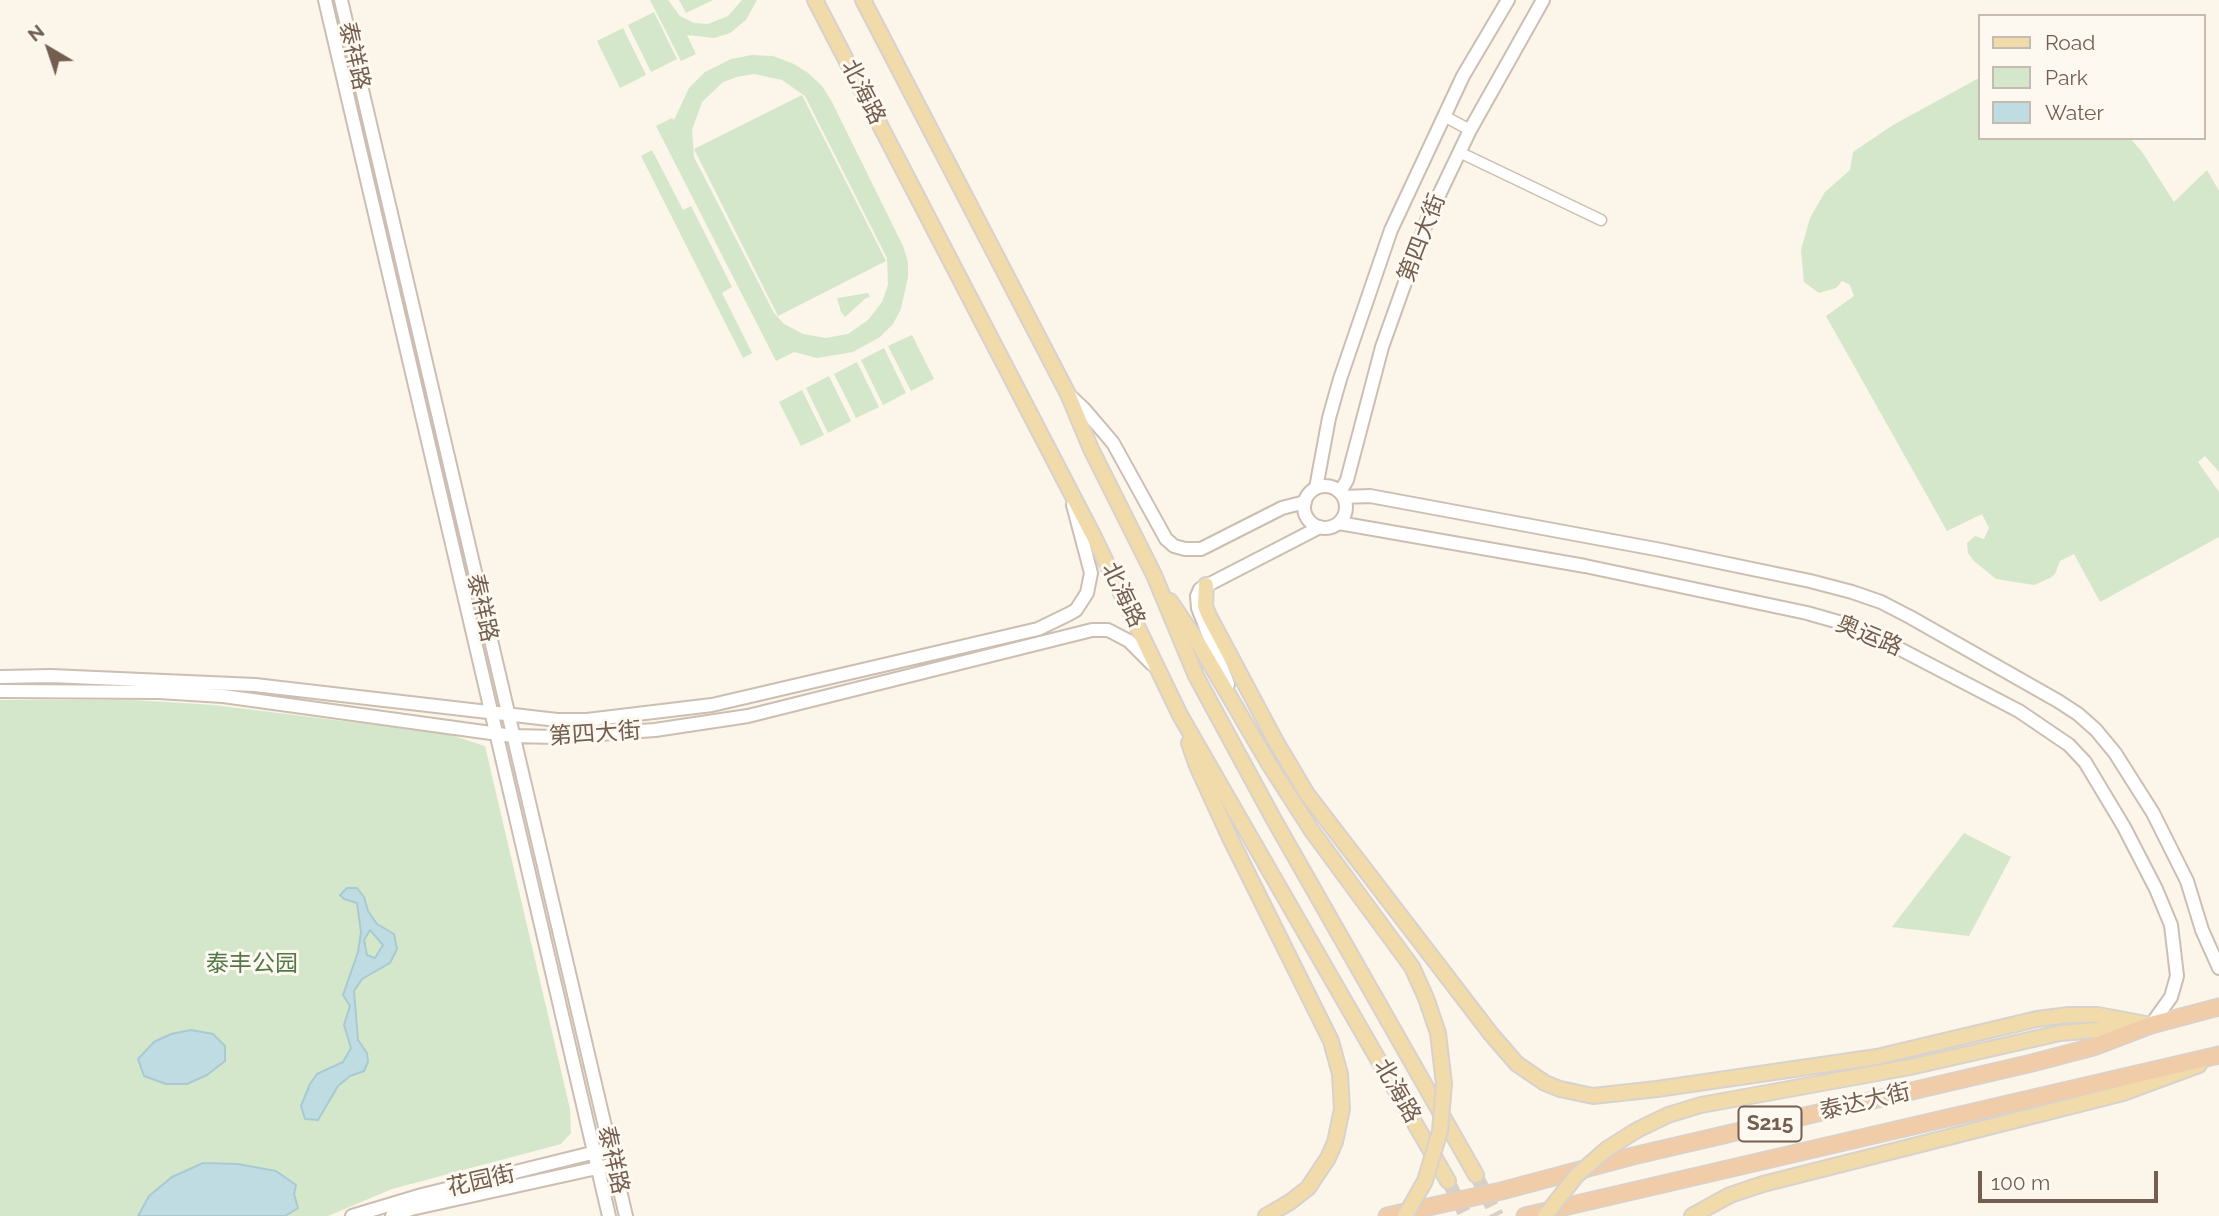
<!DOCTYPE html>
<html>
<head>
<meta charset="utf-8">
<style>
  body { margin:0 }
  #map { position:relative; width:2219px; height:1216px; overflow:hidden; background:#fbf5ea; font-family:Raleway,sans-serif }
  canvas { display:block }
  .legend { position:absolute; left:1978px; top:14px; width:228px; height:126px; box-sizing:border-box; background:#fdf9f1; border:2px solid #c6bbb1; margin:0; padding:9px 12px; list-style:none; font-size:21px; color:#735e50 }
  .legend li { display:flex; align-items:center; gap:14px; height:35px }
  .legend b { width:35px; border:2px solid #c6bbb1 }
  .north { position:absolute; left:14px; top:14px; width:70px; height:70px; -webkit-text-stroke:5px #fdf9f1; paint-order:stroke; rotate:321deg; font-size:19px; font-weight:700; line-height:28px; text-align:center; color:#735e50 }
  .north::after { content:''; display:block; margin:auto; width:24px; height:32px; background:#735e50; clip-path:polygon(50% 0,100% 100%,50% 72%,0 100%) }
  .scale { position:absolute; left:1978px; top:1171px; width:180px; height:32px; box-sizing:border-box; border:4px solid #735e50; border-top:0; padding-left:9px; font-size:21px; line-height:24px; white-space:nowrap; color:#735e50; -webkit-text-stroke:5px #fdf9f1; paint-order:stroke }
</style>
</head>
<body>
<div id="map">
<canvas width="2219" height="1216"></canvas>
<ul class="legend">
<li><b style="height:9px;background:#f2dbaa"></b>Road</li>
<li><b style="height:19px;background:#d4e7ca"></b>Park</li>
<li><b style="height:19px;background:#c0dce3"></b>Water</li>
</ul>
<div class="north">N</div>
<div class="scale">100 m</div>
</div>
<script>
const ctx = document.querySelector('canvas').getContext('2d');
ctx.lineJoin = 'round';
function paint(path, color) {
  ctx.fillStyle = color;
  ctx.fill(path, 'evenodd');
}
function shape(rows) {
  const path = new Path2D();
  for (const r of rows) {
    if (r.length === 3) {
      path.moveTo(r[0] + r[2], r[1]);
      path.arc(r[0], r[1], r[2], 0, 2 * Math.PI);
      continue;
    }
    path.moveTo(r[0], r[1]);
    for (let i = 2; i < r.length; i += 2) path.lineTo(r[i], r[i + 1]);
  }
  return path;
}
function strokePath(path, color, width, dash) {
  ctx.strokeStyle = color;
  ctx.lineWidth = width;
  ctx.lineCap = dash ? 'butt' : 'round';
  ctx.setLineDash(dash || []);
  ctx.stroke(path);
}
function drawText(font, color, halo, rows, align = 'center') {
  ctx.font = font + ' Raleway,"Noto Sans SC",sans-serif';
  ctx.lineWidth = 6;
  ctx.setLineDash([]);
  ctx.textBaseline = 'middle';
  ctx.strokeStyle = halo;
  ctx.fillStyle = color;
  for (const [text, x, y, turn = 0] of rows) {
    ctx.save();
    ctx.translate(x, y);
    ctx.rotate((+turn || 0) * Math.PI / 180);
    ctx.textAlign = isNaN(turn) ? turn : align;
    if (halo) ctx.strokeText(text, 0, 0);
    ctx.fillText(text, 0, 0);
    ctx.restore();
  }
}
const green = shape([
  [650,0,668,0,680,16,694,23,708,24,728,16,742,0,757,0,746,20,730,33,714,38,687,35,696,54,681,61],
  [679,0,713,0,686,13],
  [654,12,677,59,651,72,628,25],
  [623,28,646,75,620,88,597,41],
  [752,55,773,56,794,64,808,73,822,86,832,102,903,246,908,262,908,277,901,309,893,324,880,337,853,352,817,358,794,352,776,361,656,126,672,118,674,120,689,88,705,72,731,59],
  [754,74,782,80,805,96,887,258,888,285,882,302,868,320,848,334,826,338,803,334,784,324,774,313,694,157,692,130,702,102,723,82,737,77],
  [1979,78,1979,138,2130,138,2142,152,2174,202,2207,170,2219,191,2219,472,2205,456,2198,462,2219,492,2219,537,2100,602,2074,554,2060,561,2055,574,2050,578,2034,585,1996,579,1974,561,1968,553,1967,543,1975,536,1984,539,1989,528,1982,514,1947,531,1826,316,1854,296,1850,285,1842,281,1836,288,1819,293,1804,282,1801,250,1810,218,1825,192,1850,170,1853,152,1893,125],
  [802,95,886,261,778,316,694,149],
  [652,150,683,210,691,206,732,287,722,293,752,353,743,358,641,156],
  [868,293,870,297,866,298,845,317,841,312,837,298],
  [912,335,934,379,911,391,888,346],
  [884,348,906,393,883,405,861,360],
  [857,362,879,407,856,418,834,374],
  [829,376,851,421,828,433,806,388],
  [802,390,824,435,801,446,779,402],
  [0,700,133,700,214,705,448,734,485,746,570,1109,571,1133,561,1144,392,1189,328,1216,0,1216],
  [1964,833,2011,857,1969,936,1892,927]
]);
const water = shape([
  [347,888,357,888,364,897,368,911,377,924,394,934,397,949,390,963,362,979,354,991,358,1040,367,1053,368,1062,364,1071,350,1076,338,1086,318,1120,305,1119,301,1106,310,1084,317,1074,343,1062,351,1048,344,1025,350,1006,343,995,358,952,361,932,357,903,344,899,340,895,347,888],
  [370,930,383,945,375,958,367,955,364,940,370,930],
  [191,1030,213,1034,225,1046,225,1061,207,1075,187,1084,166,1084,144,1076,138,1059,154,1042,171,1034,191,1030],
  [203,1163,238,1164,276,1171,296,1185,294,1194,298,1208,285,1216,138,1216,149,1196,172,1177,203,1163]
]);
const primaryTunnel = shape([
  [1476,1175,1497,1216],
  [1448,1181,1466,1216]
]);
const minor = shape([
  [1444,116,1470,130],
  [1459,152,1601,220]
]);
const tertiary = shape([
  [325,0,609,1216],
  [341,0,626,1216],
  [1068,394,1084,409,1113,443,1166,539,1174,546,1185,549,1201,549,1282,508,1305,502],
  [1325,507,21],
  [1316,488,1329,418,1340,379,1391,230,1463,76,1508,0],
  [1340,492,1347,480,1382,347,1428,218,1470,130,1543,0],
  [1344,497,1370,496,1661,550,1810,581,1852,592,1881,602,1910,617,2058,701,2078,714,2096,730,2115,753,2153,813,2187,881,2202,930,2219,968],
  [1339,523,1585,566,1807,613,1849,625,1875,636,2019,711,2069,745,2085,762,2124,827,2156,889,2171,925,2177,976,2171,997,2151,1025],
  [0,677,51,676,255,685,557,720,587,720,712,705,1038,629,1069,614,1076,610,1087,593,1091,573,1073,505],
  [1228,684,1198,608,1197,596,1200,589,1320,527],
  [0,691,159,692,223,696,513,736,556,737,655,730,748,716,1092,630,1108,630,1129,641,1152,664],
  [352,1216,422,1195,600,1151],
  [392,1216,411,1209,606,1166]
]);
const primary = shape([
  [815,0,1093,535,1180,715,1448,1181],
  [863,0,1068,394,1091,449,1154,575,1196,676,1273,818,1476,1175],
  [1206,585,1205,606,1209,616,1275,740,1307,794,1491,1034,1517,1064,1545,1083,1560,1089,1593,1096,1657,1089,1877,1057,2037,1019,2069,1015,2098,1015,2151,1025],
  [1170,601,1197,641,1269,764],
  [1189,743,1197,766,1230,838,1331,1041,1340,1074,1342,1109,1335,1142,1328,1158,1308,1188,1290,1202,1266,1216],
  [2060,1033,2135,1027],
  [1692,1216,1730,1195,1763,1184,2123,1093,2199,1065]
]);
const trunk = shape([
  [1387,1216,1501,1191,1633,1156,2032,1063,2093,1047,2151,1025,2219,1007],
  [1525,1216,2219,1055]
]);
const primaryBridge = shape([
  [1269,764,1312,831,1412,967,1426,998,1438,1033,1444,1084,1440,1131,1425,1181,1405,1216],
  [1545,1216,1576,1176,1607,1149,1637,1130,1668,1115,1701,1105,1910,1067,2060,1033]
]);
const shields = [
  [1770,1124,63]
];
const shieldNames = [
  ["S215",1770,1124]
];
const streetNames = [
  ["泰祥路",354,56,77],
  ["北海路",863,92,63],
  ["第四大街",1422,238,-69],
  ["北海路",1123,595,64],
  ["泰祥路",482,608,77],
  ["奥运路",1869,636,23],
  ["第四大街",595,734,-4],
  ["北海路",1397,1091,60],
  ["泰达大街",1865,1102,-13],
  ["泰祥路",613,1160,77],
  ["花园街",481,1181,-13]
];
const parkNames = [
  ["泰丰公园",252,964]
];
paint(green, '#d4e7ca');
paint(water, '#c0dce3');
strokePath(water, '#a7cad3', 2);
strokePath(primaryTunnel, '#d9cfc4', 14, [14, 7]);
strokePath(minor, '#ccbeb1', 13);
strokePath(tertiary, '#ccbeb1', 16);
strokePath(primary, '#d8d2ce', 18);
strokePath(trunk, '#d8d2ce', 19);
strokePath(minor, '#fff', 10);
strokePath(tertiary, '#fff', 12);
strokePath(primary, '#f2dbaa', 14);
strokePath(trunk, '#f0cca9', 16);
strokePath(primaryBridge, '#d8d2ce', 18, []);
strokePath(primaryBridge, '#f2dbaa', 14);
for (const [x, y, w] of shields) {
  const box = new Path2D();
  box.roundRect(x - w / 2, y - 17.5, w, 35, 5);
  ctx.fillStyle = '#fdf9f1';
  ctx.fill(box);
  strokePath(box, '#735e50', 2);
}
drawText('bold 21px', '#735e50', null, shieldNames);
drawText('23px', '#735e50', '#fdf9f1', streetNames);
drawText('23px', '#547849', '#fdf9f1', parkNames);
</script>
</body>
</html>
